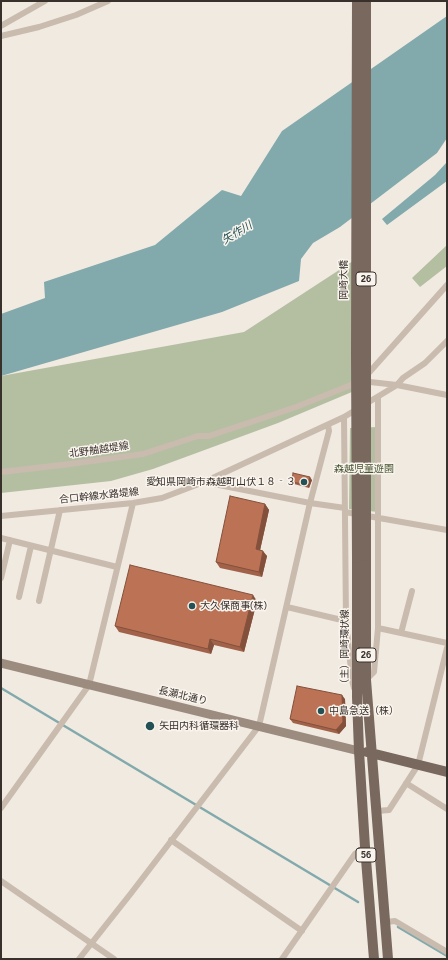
<!DOCTYPE html>
<html>
<head>
<meta charset="utf-8">
<style>
  body { margin:0 }
  #map { position:relative; width:448px; height:960px; overflow:hidden; background:#f1eae1; font-family:Figtree,sans-serif }
  canvas { display:block }
  .frame { position:absolute; inset:0; border:2px solid #38302b; pointer-events:none }
</style>
</head>
<body>
<div id="map">
<canvas width="448" height="960"></canvas>
<div class="frame"></div>
</div>
<script>
const ctx = document.querySelector('canvas').getContext('2d');
ctx.lineJoin = 'round';
function paint(path, color) {
  ctx.fillStyle = color;
  ctx.fill(path, 'evenodd');
}
function shape(rows) {
  const path = new Path2D();
  for (const r of rows) {
    path.moveTo(r[0], r[1]);
    for (let i = 2; i < r.length; i += 2) path.lineTo(r[i], r[i + 1]);
  }
  return path;
}
function strokePath(path, color, width, dash) {
  ctx.strokeStyle = color;
  ctx.lineWidth = width;
  ctx.lineCap = dash ? 'butt' : 'round';
  ctx.setLineDash(dash || []);
  ctx.stroke(path);
}
function drawText(font, color, halo, rows, align = 'center') {
  ctx.font = font + ' Figtree,"Noto Sans JP",sans-serif';
  ctx.lineWidth = 3;
  ctx.setLineDash([]);
  ctx.textBaseline = 'middle';
  ctx.strokeStyle = halo;
  ctx.fillStyle = color;
  for (const [text, x, y, turn = 0] of rows) {
    ctx.save();
    ctx.translate(x, y);
    ctx.rotate((+turn || 0) * Math.PI / 180);
    ctx.textAlign = isNaN(turn) ? turn : align;
    if (halo) ctx.strokeText(text, 0, 0);
    ctx.fillText(text, 0, 0);
    ctx.restore();
  }
}
const green = shape([
  [447,245,447,266,420,287,412,278],
  [356,259,359,389,278,423,153,469,111,481,1,493,1,376,244,332],
  [378,427,378,512,349,509,350,428]
]);
const water = shape([
  [447,16,447,138,437,153,340,227,313,243,301,259,299,281,222,312,1,376,1,314,45,298,44,282,155,245,222,190,241,196,282,131],
  [447,162,447,181,387,225,382,219,435,175]
]);
const stream = shape([
  [1,688,358,902],
  [398,927,447,956]
]);
const street = shape([
  [1,26,45,1],
  [1,36,39,27,76,15,108,1],
  [366,376,447,285],
  [344,417,346,621,352,680,354,688],
  [1,472,70,464,143,454,198,436,209,436,296,407,361,381,397,385,447,395],
  [204,482,310,503,345,508],
  [345,512,447,530],
  [1,516,133,503,162,498,204,482,344,417,397,385,403,378,425,363,447,341],
  [1,538,117,567],
  [1,578,10,540],
  [19,597,31,546],
  [39,601,60,510],
  [287,607,346,621],
  [378,628,447,643],
  [401,633,412,591],
  [366,680,374,672,378,628,378,398],
  [406,783,447,809],
  [1,808,89,685,133,503],
  [377,811,389,810,418,765,447,648],
  [171,840,302,931],
  [1,881,114,959],
  [386,922,395,921,447,952],
  [79,959,132,892,259,726,310,503,329,431,328,425],
  [282,959,355,854,365,847]
]);
const secondary = shape([
  [1,663,359,751]
]);
const primary = shape([
  [356,353,357,1],
  [366,556,366,680,388,959],
  [357,558,357,697,359,751,365,847,374,959],
  [367,752,447,772]
]);
const primaryBridge = shape([
  [366,1,366,556],
  [356,353,357,558]
]);
const wall = shape([
  [312,480,309,488,294,484,292,482],
  [265,504,269,510,260,550,267,556,262,577,220,568,216,562],
  [257,601,244,652,214,645,211,654,119,632,115,626],
  [345,699,346,726,339,734,293,723,290,719]
]);
const shadedWall = shape([
  [310,477,312,480,309,488,307,485],
  [265,504,269,510,259,555,256,549],
  [263,551,267,556,262,577,259,572],
  [253,595,257,601,244,652,240,647],
  [210,639,214,645,211,654,208,649],
  [342,695,345,699,346,726,339,734,336,730]
]);
const building = shape([
  [293,473,310,477,307,485,292,482,293,473],
  [230,496,265,504,256,549,263,551,259,572,216,562,230,496],
  [130,565,253,595,240,647,210,639,208,649,115,626,130,565],
  [297,686,342,695,343,722,336,730,290,719,297,686]
]);
const markers = [
  [304,482,4,"#245156"],
  [192,606,4,"#245156"],
  [321,711,4,"#245156"],
  [150,726,5,"#245156"]
];
const shields = [
  [366,279,20],
  [366,655,20],
  [366,855,20]
];
const shieldNames = [
  ["26",366,279],
  ["26",366,655],
  ["56",366,855]
];
const streetNames = [
  ["岡崎大橋",344,280,-90],
  ["北野舳越堤線",99,450,-8],
  ["合口幹線水路堤線",99,496,-6],
  ["（主）岡崎環状線",345,649,-90],
  ["長瀬北通り",183,696,13]
];
const parkNames = [
  ["森越児童遊園",364,469]
];
const poiNames = [
  ["愛知県岡崎市森越町山伏１８‐３",296,482,"right"],
  ["大久保商事(株)",200,606],
  ["中島急送（株）",329,711],
  ["矢田内科循環器科",159,726]
];
const waterNames = [
  ["矢作川",237,233,-31]
];
paint(green, '#b4bfa2');
paint(water, '#82a9ac');
strokePath(stream, '#82a9ac', 2.5);
strokePath(street, '#c9bbae', 6);
strokePath(secondary, '#9c8b7f', 9);
strokePath(primary, '#78685e', 10);
strokePath(primaryBridge, '#78685e', 10);
paint(wall, '#a16249');
paint(shadedWall, '#83503c');
paint(building, '#bb7255');
strokePath(building, '#83503c', 1);
for (const [x, y, r, color] of markers) {
  const dot = new Path2D();
  dot.arc(x, y, r, 0, 2 * Math.PI);
  ctx.fillStyle = color;
  ctx.fill(dot);
  strokePath(dot, '#f9f4ed', 1.5);
}
for (const [x, y, w] of shields) {
  const box = new Path2D();
  box.roundRect(x - w / 2, y - 7, w, 14, 3);
  ctx.fillStyle = '#f9f4ed';
  ctx.fill(box);
  strokePath(box, '#38302b', 1);
}
drawText('bold 9px', '#38302b', null, shieldNames);
drawText('10px', '#38302b', '#f9f4ed', streetNames);
drawText('10px', '#465431', '#f9f4ed', parkNames);
drawText('10px', '#38302b', '#f9f4ed', poiNames, 'left');
drawText('italic 11px', '#245156', '#f9f4ed', waterNames);
</script>
</body>
</html>
